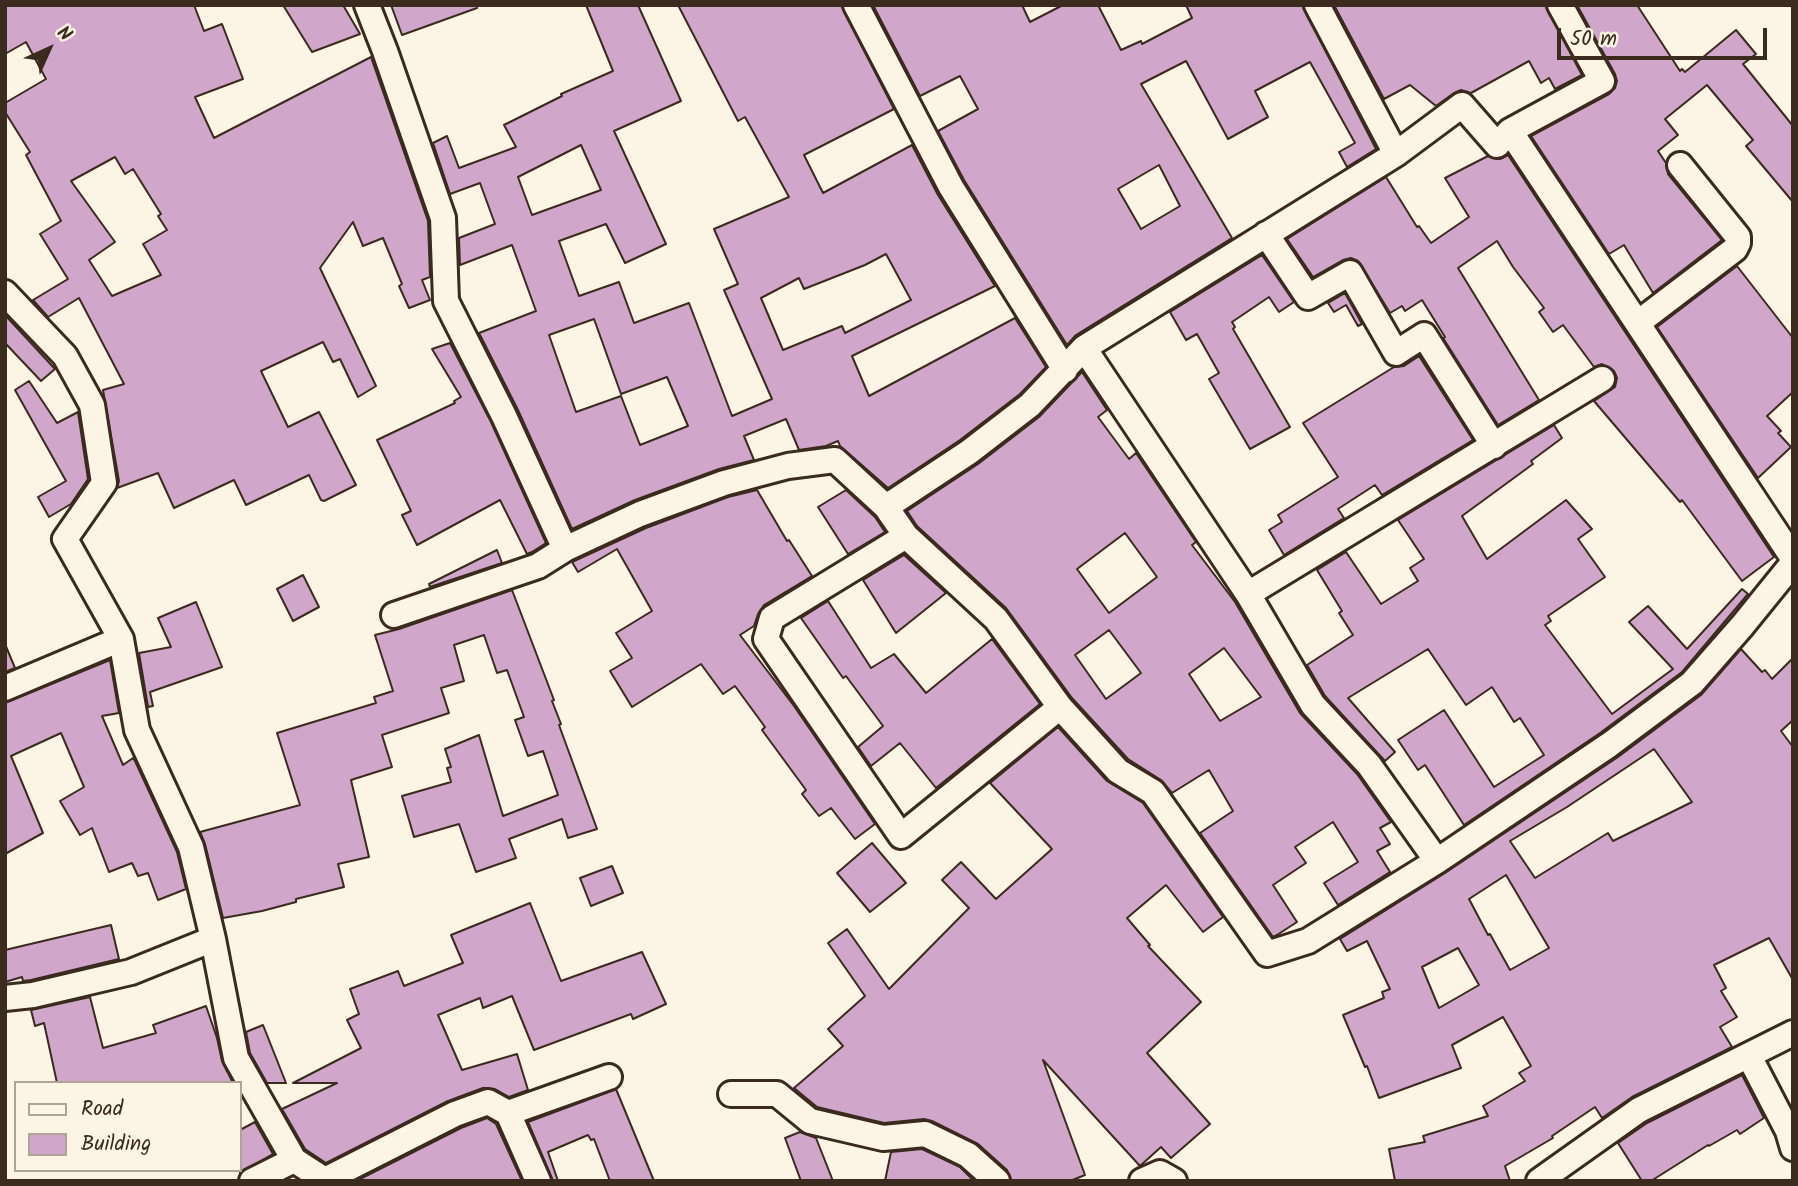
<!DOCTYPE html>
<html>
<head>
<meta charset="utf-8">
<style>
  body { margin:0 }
  #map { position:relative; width:1798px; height:1186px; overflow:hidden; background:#fcf5e5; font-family:Kalam,sans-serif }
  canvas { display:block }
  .frame { position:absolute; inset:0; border:7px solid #3b2a1e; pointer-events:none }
  .legend { position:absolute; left:14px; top:1081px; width:228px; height:91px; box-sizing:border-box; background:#fcf5e5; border:2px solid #afa495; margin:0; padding:9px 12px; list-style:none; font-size:21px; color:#3b2a1e }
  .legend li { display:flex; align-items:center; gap:14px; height:35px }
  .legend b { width:35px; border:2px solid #afa495 }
  .north { position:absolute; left:14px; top:14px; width:70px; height:70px; -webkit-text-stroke:5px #fcf5e5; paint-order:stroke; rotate:45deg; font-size:19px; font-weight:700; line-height:28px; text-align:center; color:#3b2a1e }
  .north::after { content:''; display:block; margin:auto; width:24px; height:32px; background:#3b2a1e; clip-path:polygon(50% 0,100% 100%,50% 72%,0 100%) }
  .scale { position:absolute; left:1557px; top:28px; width:210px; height:32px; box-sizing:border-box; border:4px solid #3b2a1e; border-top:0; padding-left:9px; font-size:21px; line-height:24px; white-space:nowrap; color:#3b2a1e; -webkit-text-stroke:5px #fcf5e5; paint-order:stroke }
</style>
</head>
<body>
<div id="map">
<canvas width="1798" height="1186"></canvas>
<div class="frame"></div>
<ul class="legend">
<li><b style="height:9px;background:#fcf5e5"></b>Road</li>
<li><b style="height:19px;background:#d0a6cb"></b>Building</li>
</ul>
<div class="north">N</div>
<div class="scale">50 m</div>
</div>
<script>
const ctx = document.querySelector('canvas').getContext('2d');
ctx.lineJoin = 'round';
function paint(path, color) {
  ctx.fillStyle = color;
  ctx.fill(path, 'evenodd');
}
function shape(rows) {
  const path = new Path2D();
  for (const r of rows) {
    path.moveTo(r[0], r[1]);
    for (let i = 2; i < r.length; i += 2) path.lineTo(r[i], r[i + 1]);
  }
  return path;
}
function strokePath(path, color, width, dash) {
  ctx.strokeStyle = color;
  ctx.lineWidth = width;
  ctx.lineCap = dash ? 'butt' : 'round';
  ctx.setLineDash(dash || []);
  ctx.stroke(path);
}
const building = shape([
  [5,5,194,5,204,31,222,24,243,79,195,97,214,138,371,57,428,221,430,277,422,280,430,300,409,308,399,286,402,284,383,238,363,246,353,222,320,268,376,386,358,397,340,359,333,362,323,342,261,371,288,427,319,412,356,485,324,501,321,500,309,475,246,505,234,480,174,508,158,473,117,488,119,481,103,390,124,384,79,298,48,317,33,300,68,279,40,234,61,221,26,155,30,152,5,112,5,103,46,79,26,42,5,54,5,5],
  [115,157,125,174,133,169,161,214,158,216,167,230,143,244,161,275,112,296,89,260,115,242,71,181,115,157],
  [283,5,343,5,360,34,312,52,283,5],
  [391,5,476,5,477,8,402,35,391,5],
  [586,5,638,5,681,101,614,131,666,244,625,263,606,224,559,241,579,296,619,282,634,323,689,303,732,416,772,399,724,290,738,284,714,229,789,197,745,117,738,121,678,5,841,5,894,109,804,155,823,193,912,145,938,195,995,286,852,356,869,396,1015,318,1046,367,1020,394,960,440,888,488,840,446,838,441,826,446,799,450,786,419,744,436,754,460,719,469,635,500,572,529,518,410,479,333,536,311,512,245,460,265,459,238,495,224,480,183,450,194,433,143,447,136,459,168,516,147,504,125,562,96,561,94,613,71,586,5],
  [581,145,601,190,532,215,518,177,581,145],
  [886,254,911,300,845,333,842,326,783,350,761,298,799,278,804,289,865,265,886,254],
  [594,319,621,394,667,377,688,426,640,445,621,396,576,412,549,335,594,319],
  [873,5,1022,5,1030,22,1063,5,1098,5,1121,50,1141,41,1142,44,1192,18,1186,5,1302,5,1376,149,1347,167,1339,152,1355,143,1310,62,1255,91,1268,117,1228,139,1186,61,1141,84,1232,238,1076,335,1067,345,964,180,938,131,978,109,960,76,920,96,873,5],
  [1159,165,1180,206,1141,229,1118,189,1159,165],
  [1334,5,1545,5,1582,75,1555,89,1549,78,1541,83,1529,61,1471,93,1461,90,1454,93,1436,106,1410,85,1384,99,1334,5],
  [1577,5,1637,5,1680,71,1682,69,1685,72,1736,30,1756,54,1743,64,1793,126,1793,202,1746,146,1753,140,1707,85,1665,119,1678,135,1658,151,1666,163,1668,174,1722,240,1653,293,1624,245,1609,254,1531,136,1609,94,1615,88,1617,81,1615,74,1577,5],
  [1508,155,1774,557,1742,581,1682,500,1680,502,1594,401,1615,387,1617,378,1614,371,1602,364,1594,367,1563,325,1553,332,1539,312,1544,308,1513,267,1497,241,1458,268,1539,400,1498,425,1443,338,1445,337,1422,300,1405,311,1402,306,1390,313,1358,261,1351,258,1343,260,1313,277,1287,239,1386,177,1417,227,1419,226,1431,243,1469,217,1445,178,1488,156,1500,159,1508,155],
  [1262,255,1294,302,1279,312,1269,297,1232,322,1235,327,1233,329,1290,427,1250,449,1209,379,1219,373,1197,334,1186,340,1170,312,1262,255],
  [1737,266,1793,338,1793,392,1767,416,1781,431,1778,433,1791,447,1758,478,1657,327,1737,266],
  [1345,293,1362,324,1358,326,1346,305,1334,312,1328,303,1345,293],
  [5,315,55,369,41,381,5,343,5,315],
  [450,343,491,422,546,543,532,552,527,554,500,500,417,545,402,515,411,511,377,440,455,403,454,401,461,397,432,349,450,343],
  [1419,356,1473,440,1382,495,1375,485,1338,509,1344,518,1284,555,1269,530,1282,522,1278,515,1338,477,1303,423,1394,367,1404,366,1419,356],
  [1082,372,1107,410,1098,417,1129,459,1136,453,1196,542,1192,545,1235,602,1300,713,1357,774,1391,822,1380,828,1390,844,1377,851,1390,872,1338,905,1324,883,1358,862,1333,822,1295,847,1306,863,1273,885,1297,922,1277,935,1273,937,1200,833,1233,811,1209,770,1172,793,1161,780,1128,759,1072,698,1006,608,917,526,907,511,978,464,1039,417,1082,372],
  [1125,533,1157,577,1109,613,1077,569,1125,533],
  [1109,630,1141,673,1106,699,1075,655,1109,630],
  [1224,648,1261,697,1220,721,1189,674,1224,648],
  [29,381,57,423,78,412,88,479,71,504,49,517,38,497,66,481,15,390,29,381],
  [1554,425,1562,438,1531,461,1533,464,1462,516,1487,559,1566,500,1592,529,1578,539,1605,577,1548,616,1551,621,1545,625,1612,714,1673,669,1629,622,1648,606,1687,649,1742,589,1748,594,1682,672,1600,733,1464,825,1425,765,1418,770,1398,740,1444,710,1494,787,1544,755,1520,718,1514,722,1492,687,1466,705,1428,649,1348,698,1395,752,1385,761,1325,696,1307,665,1353,635,1339,613,1342,611,1317,570,1346,552,1381,604,1418,581,1410,568,1424,559,1398,520,1554,425],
  [757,490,787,541,789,540,812,576,764,605,758,614,754,626,740,635,794,706,875,824,855,839,831,808,819,816,802,794,806,790,762,730,765,727,735,686,723,694,701,664,632,707,610,671,632,658,616,633,652,611,617,549,578,572,572,562,646,528,728,497,757,490],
  [846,490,875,517,885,532,848,554,818,507,846,490],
  [497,550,502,563,430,587,429,584,497,550],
  [904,555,946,593,896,633,863,580,904,555],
  [303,575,319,607,293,621,277,589,303,575],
  [512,590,554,700,552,701,561,724,559,725,597,829,568,838,562,819,509,839,516,858,476,872,459,824,414,837,402,796,451,782,447,768,451,767,445,749,479,735,503,816,558,795,543,751,528,756,515,720,524,717,507,670,497,673,484,635,454,645,464,681,441,688,449,713,382,735,392,767,351,780,369,857,338,864,344,887,296,899,296,902,262,911,223,918,205,844,200,832,300,805,277,733,376,703,374,697,393,691,375,635,399,629,512,590],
  [828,601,871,668,894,654,926,693,992,639,1040,704,936,788,900,743,871,766,858,747,883,726,846,676,843,678,801,618,828,601],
  [196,602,222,667,150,692,153,706,148,707,139,653,171,647,158,618,196,602],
  [5,644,15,668,5,672,5,644],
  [1741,649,1762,672,1765,670,1772,679,1793,658,1793,720,1781,731,1793,747,1793,980,1769,938,1714,965,1726,988,1721,991,1737,1017,1720,1027,1732,1047,1632,1097,1602,1118,1595,1107,1552,1136,1553,1138,1505,1166,1510,1181,1395,1181,1389,1149,1425,1142,1423,1136,1488,1116,1483,1106,1525,1081,1519,1073,1531,1066,1503,1017,1452,1045,1461,1068,1379,1098,1367,1066,1365,1067,1343,1015,1384,998,1382,992,1390,989,1367,941,1347,951,1340,939,1445,873,1618,757,1701,695,1741,649],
  [1654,749,1692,802,1613,841,1608,833,1535,878,1510,841,1567,807,1654,749],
  [1506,875,1549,948,1510,970,1490,934,1488,935,1469,899,1506,875],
  [1458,948,1479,985,1439,1008,1422,967,1458,948],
  [110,660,119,713,102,716,123,765,133,758,135,761,177,852,186,889,158,900,148,873,138,876,132,863,109,872,92,828,80,835,60,801,84,787,61,733,11,756,43,833,5,854,5,703,110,660],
  [1058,727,1107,781,1143,803,1223,917,1203,932,1166,885,1127,918,1150,945,1148,946,1201,1002,1147,1053,1210,1124,1171,1158,1161,1147,1140,1166,1043,1060,1085,1175,1070,1181,1011,1181,1007,1170,978,1144,932,1121,924,1119,884,1123,817,1107,794,1088,843,1046,828,1029,865,996,828,943,847,929,889,989,969,908,942,880,961,862,996,899,1052,849,990,783,1058,727],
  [872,843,906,883,870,912,837,873,872,843],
  [612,866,623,893,591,906,580,878,612,866],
  [530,903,561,981,642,952,666,1004,633,1019,631,1014,534,1050,512,996,483,1008,480,998,438,1015,462,1070,517,1054,528,1090,509,1097,495,1089,483,1088,448,1101,326,1163,305,1149,282,1109,337,1083,293,1083,361,1048,347,1020,359,1014,350,989,398,971,404,986,463,963,451,935,530,903],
  [111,925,119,959,31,980,23,981,22,977,5,982,5,950,111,925],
  [90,997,103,1048,156,1033,153,1025,206,1006,217,1038,222,1061,233,1083,57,1083,44,1023,35,1026,31,1010,90,997],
  [263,1025,286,1083,267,1083,250,1053,246,1032,263,1025],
  [1742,1075,1764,1118,1740,1134,1737,1130,1709,1146,1708,1145,1651,1181,1642,1181,1618,1143,1647,1123,1742,1075],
  [616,1089,654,1181,610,1181,594,1139,591,1140,588,1135,548,1152,558,1181,553,1181,528,1122,616,1089],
  [487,1118,496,1124,522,1181,356,1181,461,1128,487,1118],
  [255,1122,273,1154,240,1173,240,1130,255,1122],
  [800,1132,816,1138,833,1181,801,1181,785,1138,800,1132],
  [922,1149,960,1167,974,1181,885,1181,891,1152,922,1149]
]);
const minor = shape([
  [367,5,385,51,443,218,446,301,504,416,565,549],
  [856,5,951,187,1065,370],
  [1317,5,1396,154],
  [1510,131,1793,558],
  [1266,234,1308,297,1350,273,1396,353,1424,335,1494,446],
  [5,293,65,356,92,405,104,483,65,539,121,639,137,730,191,847,213,939,236,1058,294,1160,325,1180,455,1114,488,1102,508,1113,609,1077],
  [1639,322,1735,249,1738,243,1738,237,1680,165],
  [1084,348,1248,594,1313,705,1369,765,1437,861],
  [886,507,969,452,1030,405,1084,348,1396,154,1462,105,1497,145,1510,131,1602,81,1560,5],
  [906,536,772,618,766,639,901,836,1060,707],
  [1248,594,1602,379],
  [394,615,538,566,565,549,640,514,724,483,788,466,835,460,886,507,906,536,996,619,1060,707,1118,771,1153,792,1267,954,1308,941,1437,861,1609,745,1692,683,1742,626,1793,563],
  [5,688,121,639],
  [5,998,33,995,131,972,213,939],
  [1749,1056,1788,1131,1793,1148],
  [731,1094,777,1094,810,1121,883,1138,925,1134,968,1155,997,1181],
  [508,1113,538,1181],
  [252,1181,294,1160],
  [1142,1181,1160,1173,1174,1181],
  [1539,1181,1639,1110,1793,1033]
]);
paint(building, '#d0a6cb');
strokePath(building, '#3b2a1e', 2);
strokePath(minor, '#3b2a1e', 30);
strokePath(minor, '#fcf5e5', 24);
</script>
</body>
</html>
